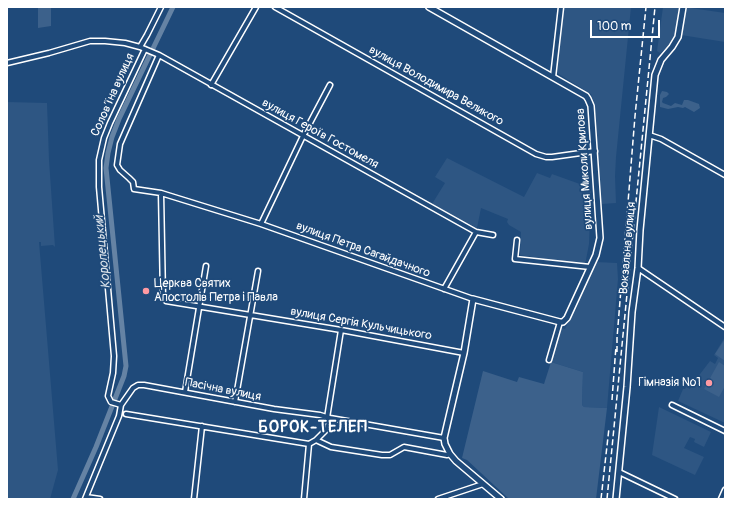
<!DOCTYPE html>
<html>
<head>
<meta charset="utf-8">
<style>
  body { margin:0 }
  #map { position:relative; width:732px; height:506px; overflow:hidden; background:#1f4a7a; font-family:Pangolin,sans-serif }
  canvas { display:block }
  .frame { position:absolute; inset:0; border:8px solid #fff; pointer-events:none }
  .scale { position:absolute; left:590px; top:20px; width:70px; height:18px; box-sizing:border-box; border:2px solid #fff; border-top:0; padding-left:5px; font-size:12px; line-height:14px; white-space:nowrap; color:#fff; -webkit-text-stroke:3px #1f4a7a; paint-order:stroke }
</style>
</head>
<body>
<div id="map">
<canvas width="732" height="506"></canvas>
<div class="frame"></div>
<div class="scale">100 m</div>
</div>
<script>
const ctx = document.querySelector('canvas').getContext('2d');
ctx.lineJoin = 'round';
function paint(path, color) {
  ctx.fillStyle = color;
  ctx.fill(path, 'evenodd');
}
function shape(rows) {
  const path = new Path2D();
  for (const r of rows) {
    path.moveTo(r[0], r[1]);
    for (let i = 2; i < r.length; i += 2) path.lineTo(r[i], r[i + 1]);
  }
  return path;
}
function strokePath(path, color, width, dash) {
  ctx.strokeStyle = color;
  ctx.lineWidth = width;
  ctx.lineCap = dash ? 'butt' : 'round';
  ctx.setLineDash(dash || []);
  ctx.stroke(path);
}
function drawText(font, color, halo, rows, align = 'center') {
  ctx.font = font + ' Pangolin,sans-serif';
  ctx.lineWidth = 3.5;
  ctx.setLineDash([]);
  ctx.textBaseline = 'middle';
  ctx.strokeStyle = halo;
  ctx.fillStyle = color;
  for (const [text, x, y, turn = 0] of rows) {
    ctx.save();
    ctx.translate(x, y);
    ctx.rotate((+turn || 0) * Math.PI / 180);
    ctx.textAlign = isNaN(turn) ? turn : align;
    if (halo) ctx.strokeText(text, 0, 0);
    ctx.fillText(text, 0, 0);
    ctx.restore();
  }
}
const built = shape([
  [564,7,631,7,616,157,615,176,616,203,602,204,595,105,591,94,557,73],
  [663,7,680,7,676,34,668,46,660,53,657,51],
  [684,7,725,13,725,42,681,35],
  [7,102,47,103,49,160,55,247,53,245,41,246,41,242,39,242,58,470,50,499,7,499],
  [447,158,524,197,537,173,550,178,552,174,591,188,589,244,585,265,520,255,521,232,509,225,507,222,508,219,481,208,477,228,432,204,445,183,435,177],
  [596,262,617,263,618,279,607,408,584,407,582,405,583,372,551,362,561,328,565,329,574,310,576,310,579,302,578,301],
  [725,337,725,423,678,401,683,389,685,389,686,387,690,389,696,378,697,378,710,361,715,364,718,358,714,355],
  [659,407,711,432,704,447,694,442,695,439,690,437,684,448,704,457,695,475,652,455]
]);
const green = shape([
  [38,7,51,7,51,26,38,28],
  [662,91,667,92,669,94,666,97,663,98,662,102,663,103,671,106,675,103,682,105,684,100,688,100,699,104,700,108,694,112,685,107,683,108,678,107,668,109,660,107,660,95],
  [725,339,725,361,715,354],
  [551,362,583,372,582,405,584,407,607,408,596,499,509,499,467,460,462,458,483,371,517,382,519,377,544,384],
  [719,362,725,366,725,386,719,397,704,389]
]);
const canal = shape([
  [73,499,96,447,124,376,126,366,106,168,108,153,112,137,119,119,173,7]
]);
const minor = shape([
  [275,7,536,154,546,157,552,157,595,151],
  [140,47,159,55,476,232,493,235],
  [159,55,120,144,117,165,120,170,129,178,133,182,134,189,161,193,261,224,473,299],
  [7,63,49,53,90,41,105,41,125,43,140,47,147,35,161,7],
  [553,77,561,7],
  [211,85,256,7],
  [649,135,661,139,725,175],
  [161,193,163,297,166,301,341,330,464,353],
  [261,224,303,136,330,85],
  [517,240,515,259,590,267],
  [638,268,725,327],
  [444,289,476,232],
  [549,360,560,322],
  [185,392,206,266],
  [235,402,258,271],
  [121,405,111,402,108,396,113,373,114,356,99,187,99,160,104,138,110,123,145,49],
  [672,405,725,431],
  [126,414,309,444,316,440,331,447,382,455,390,455,404,447,447,455,450,454],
  [327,418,341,330],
  [316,440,327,429,330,418],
  [619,472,675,499],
  [86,497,100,499],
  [85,499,119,416,121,405,133,388,138,385,144,385,274,409,320,415,330,418,444,438],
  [194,499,202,426],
  [304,499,309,444],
  [438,499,483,484],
  [721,499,725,490]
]);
const tertiary = shape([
  [429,7,586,96,588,99,591,106,600,238,596,255,567,318,563,322,560,322,473,299,464,353,444,438,445,444,450,454,456,461,501,499],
  [616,499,627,387,632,312,638,268,640,230,655,75,661,60,672,47,678,37,683,7]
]);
const rail = shape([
  [617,352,617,338,635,116,646,7],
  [612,400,616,346],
  [601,499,609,428],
  [607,499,655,7]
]);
const markers = [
  [146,291,4,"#ff9aa2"],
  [709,383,4,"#ff9aa2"]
];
const streetNames = [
  ["вулиця Володимира Великого",436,86,29],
  ["Соловʼїна вулиця",113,95,-66],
  ["вулиця Героїв Гостомеля",320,134,29],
  ["вулиця Миколи Крилова",585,169,-94],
  ["Вокзальна вулиця",628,248,-85],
  ["вулиця Петра Сагайдачного",363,250,20],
  ["вулиця Сергія Кульчицького",361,324,10],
  ["Пасічна вулиця",223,390,11]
];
const poiNames = [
  ["Церква Святих",154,284],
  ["Апостолів Петра і Павла",154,298],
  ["Гімназія №1",701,383,"right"]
];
const waterNames = [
  ["Коропецький",103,252,-96]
];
const districtNames = [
  ["БОРОК-ТЕЛЕП",313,428]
];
paint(built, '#2e5683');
paint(green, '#3c618b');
strokePath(canal, '#6583a4', 5);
strokePath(minor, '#fff', 7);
strokePath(tertiary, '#fff', 8);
strokePath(minor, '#1f4a7a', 4);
strokePath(tertiary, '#1f4a7a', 5);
strokePath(rail, '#fff', 1.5, [6, 3]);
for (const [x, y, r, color] of markers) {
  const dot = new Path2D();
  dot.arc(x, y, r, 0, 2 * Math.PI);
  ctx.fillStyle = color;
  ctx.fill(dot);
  strokePath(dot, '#1f4a7a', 1.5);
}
drawText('12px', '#fff', '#1f4a7a', streetNames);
drawText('12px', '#fff', '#1f4a7a', poiNames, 'left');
drawText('italic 13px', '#d8e0e8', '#1f4a7a', waterNames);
ctx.letterSpacing = '1px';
drawText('bold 16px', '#fff', '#1f4a7a', districtNames);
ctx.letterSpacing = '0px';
</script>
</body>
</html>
